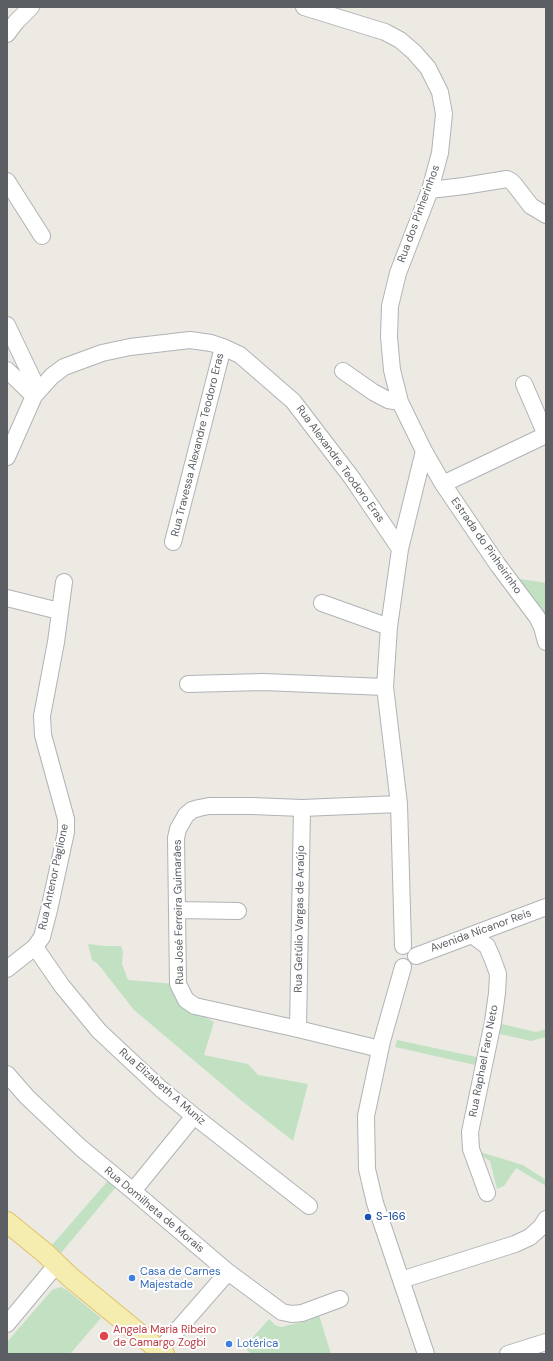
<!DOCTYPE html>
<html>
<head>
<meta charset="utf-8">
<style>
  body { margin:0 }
  #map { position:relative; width:553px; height:1361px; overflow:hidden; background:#eceae3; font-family:"DM Sans",sans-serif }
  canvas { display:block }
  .frame { position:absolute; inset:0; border:8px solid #5b5e62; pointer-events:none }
</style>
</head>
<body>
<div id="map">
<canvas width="553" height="1361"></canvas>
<div class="frame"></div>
</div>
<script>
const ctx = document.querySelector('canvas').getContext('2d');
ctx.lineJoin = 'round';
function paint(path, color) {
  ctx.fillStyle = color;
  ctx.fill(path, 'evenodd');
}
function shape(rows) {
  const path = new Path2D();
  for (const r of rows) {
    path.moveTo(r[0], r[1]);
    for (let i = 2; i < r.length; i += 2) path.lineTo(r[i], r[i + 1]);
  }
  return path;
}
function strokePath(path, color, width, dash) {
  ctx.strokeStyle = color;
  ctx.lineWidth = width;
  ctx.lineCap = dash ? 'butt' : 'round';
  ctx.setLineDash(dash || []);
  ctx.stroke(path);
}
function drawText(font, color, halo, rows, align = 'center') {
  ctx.font = font + ' "DM Sans",sans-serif';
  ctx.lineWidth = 4;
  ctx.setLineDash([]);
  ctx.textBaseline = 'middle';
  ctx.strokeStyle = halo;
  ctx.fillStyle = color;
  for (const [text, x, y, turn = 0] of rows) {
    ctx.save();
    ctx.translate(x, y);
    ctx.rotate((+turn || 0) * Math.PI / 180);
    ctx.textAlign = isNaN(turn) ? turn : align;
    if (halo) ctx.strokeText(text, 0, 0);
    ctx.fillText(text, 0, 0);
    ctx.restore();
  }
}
const green = shape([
  [514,578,546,583,546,629],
  [88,944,105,946,121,946,123,952,122,964,128,980,176,984,191,1009,214,1022,204,1055,248,1064,258,1075,308,1084,293,1141,242,1101,134,1010,98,964,92,960],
  [493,1022,536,1032,546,1029,546,1037,531,1041,491,1032],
  [397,1040,486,1059,484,1067,395,1047],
  [476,1152,480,1152,523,1165,546,1180,546,1186,516,1168,504,1186,497,1189,490,1161],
  [113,1175,121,1181,61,1253,52,1245],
  [61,1287,67,1290,101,1318,70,1354,7,1354,7,1342,52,1290],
  [319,1315,331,1354,251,1354,244,1347,269,1319,275,1325,281,1327,310,1320,310,1318]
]);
const minor = shape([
  [304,7,385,32,400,40,414,52,428,68,440,92,444,114,440,153,430,190,398,273,390,306,389,337,392,370,400,402,424,451,443,484,498,565,537,617,542,627,546,642],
  [7,34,16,22,31,7],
  [7,181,42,236],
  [430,190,464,186,507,179,511,181,514,184,531,206,546,215],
  [7,325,38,390],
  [7,370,34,396],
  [343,371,373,392,388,400,400,402],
  [524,384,546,435],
  [7,457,34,396,52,376,64,367,102,353,130,347,190,340,211,343,223,347,240,355,293,401,352,478,400,549],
  [443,484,546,435],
  [173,542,223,347],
  [7,598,59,611],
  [322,603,389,627],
  [188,684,263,682,385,687],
  [177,910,238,911],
  [472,935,487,946,493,960,498,974,497,993,493,1022,470,1132,471,1149,487,1193],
  [403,946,399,804,385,687,389,627,400,549,424,451],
  [35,947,62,986,99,1031,161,1089,194,1116,309,1206],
  [416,956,546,907],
  [403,967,382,1041,366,1116,367,1169,375,1203,426,1354],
  [7,969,35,947,42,937,49,910,66,832,66,819,43,735,42,716,56,642,64,582],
  [298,1029,302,808],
  [380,1049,298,1029,195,1006,186,1000,178,984,176,838,178,829,186,815,192,810,199,808,209,806,252,806,302,808,399,804],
  [7,1074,27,1097,81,1148,133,1191,228,1272,282,1312,292,1314,302,1313,340,1299],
  [133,1191,194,1116],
  [401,1280,515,1244,530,1237,541,1227,546,1219],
  [7,1324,57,1264],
  [159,1351,228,1272],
  [508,1354,546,1342]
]);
const major = shape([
  [7,1222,45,1253,70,1277,164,1354]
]);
const markers = [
  [368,1217,4,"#1a4fb4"],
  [132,1278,4,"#3f7fe0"],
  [104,1336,5,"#e0444e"],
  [229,1344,4,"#3f7fe0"]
];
const streetNames = [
  ["Rua dos Pinherinhos",419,214,-70],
  ["Rua Travessa Alexandre Teodoro Eras",198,445,-76],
  ["Rua Alexandre Teodoro Eras",340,464,54],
  ["Estrada do Pinheirinho",486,546,55],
  ["Rua Antenor Paglione",54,877,-78],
  ["Rua José Ferreira Guimarães",179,912,-91],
  ["Rua Getúlio Vargas de Araújo",300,919,-89],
  ["Avenida Nicanor Reis",481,931,-20],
  ["Rua Raphael Faro Neto",484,1061,-79],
  ["Rua Elizabeth A Muniz",162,1087,41],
  ["Rua Domilheta de Morais",154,1210,40]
];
const transitNames = [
  ["S-166",376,1217]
];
const shopNames = [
  ["Casa de Carnes",140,1272],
  ["Majestade",140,1285],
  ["Lotérica",237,1344]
];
const healthNames = [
  ["Angela Maria Ribeiro",113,1330],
  ["de Camargo Zogbi",113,1343]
];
paint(green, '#c2e1c3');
strokePath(minor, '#b0b3b7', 18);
strokePath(major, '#e0c368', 22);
strokePath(minor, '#fff', 16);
strokePath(major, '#f5ecaf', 20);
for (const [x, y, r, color] of markers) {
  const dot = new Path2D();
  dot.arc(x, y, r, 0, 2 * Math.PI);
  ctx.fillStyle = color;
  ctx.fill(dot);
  strokePath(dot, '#fff', 1.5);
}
drawText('11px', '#5b5e62', '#fff', streetNames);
drawText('11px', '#164399', '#fff', transitNames, 'left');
drawText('11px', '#366cbe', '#fff', shopNames, 'left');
drawText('11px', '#be3a42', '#fff', healthNames, 'left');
</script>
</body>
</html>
